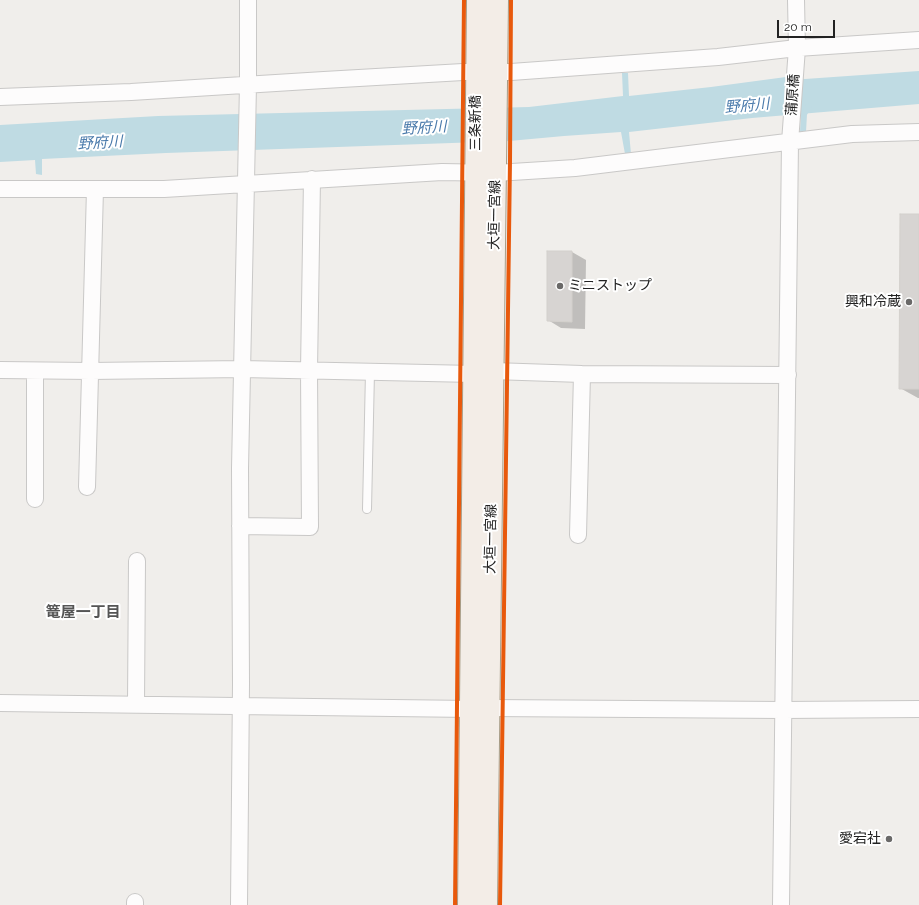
<!DOCTYPE html>
<html>
<head>
<meta charset="utf-8">
<style>
  body { margin:0 }
  #map { position:relative; width:919px; height:905px; overflow:hidden; background:#f0eeeb; font-family:Raleway,sans-serif }
  canvas { display:block }
  .scale { position:absolute; left:777px; top:20px; width:58px; height:18px; box-sizing:border-box; border:2px solid #222; border-top:0; padding-left:5px; font-size:12px; line-height:14px; white-space:nowrap; color:#222; -webkit-text-stroke:3px #fff; paint-order:stroke }
</style>
</head>
<body>
<div id="map">
<canvas width="919" height="905"></canvas>
<div class="scale">20 m</div>
</div>
<script>
const ctx = document.querySelector('canvas').getContext('2d');
ctx.lineJoin = 'round';
function paint(path, color) {
  ctx.fillStyle = color;
  ctx.fill(path, 'evenodd');
}
function shape(rows) {
  const path = new Path2D();
  for (const r of rows) {
    path.moveTo(r[0], r[1]);
    for (let i = 2; i < r.length; i += 2) path.lineTo(r[i], r[i + 1]);
  }
  return path;
}
function strokePath(path, color, width, dash) {
  ctx.strokeStyle = color;
  ctx.lineWidth = width;
  ctx.lineCap = dash ? 'butt' : 'round';
  ctx.setLineDash(dash || []);
  ctx.stroke(path);
}
function drawText(font, color, halo, rows, align = 'center') {
  ctx.font = font + ' Raleway,"Noto Sans JP",sans-serif';
  ctx.lineWidth = 4;
  ctx.setLineDash([]);
  ctx.textBaseline = 'middle';
  ctx.strokeStyle = halo;
  ctx.fillStyle = color;
  for (const [text, x, y, turn = 0] of rows) {
    ctx.save();
    ctx.translate(x, y);
    ctx.rotate((+turn || 0) * Math.PI / 180);
    ctx.textAlign = isNaN(turn) ? turn : align;
    if (halo) ctx.strokeText(text, 0, 0);
    ctx.fillText(text, 0, 0);
    ctx.restore();
  }
}
const water = shape([
  [919,71,919,104,752,118,629,132,631,154,625,154,621,132,564,136,509,141,166,153,42,159,42,175,36,174,35,160,0,162,0,125,158,116,529,107,623,96,622,73,628,73,629,96,711,87,786,77,805,79]
]);
const shadow = shape([
  [919,215,919,398,918,398,900,388],
  [548,252,572,252,586,260,585,329,561,328,548,320]
]);
const stream = shape([
  [803,132,804,114,808,107]
]);
const building = shape([
  [900,214,919,214,919,389,899,389,900,214],
  [547,251,572,251,572,322,547,321,547,251]
]);
const lane = shape([
  [367,509,370,372]
]);
const street = shape([
  [0,97,131,92,324,80,463,72,511,72,718,57,797,48,919,40],
  [0,189,164,189,442,172,496,173,575,168,852,134,919,132],
  [0,370,91,371,242,369,474,374],
  [493,371,582,374,788,375],
  [87,487,95,189],
  [35,499,35,371],
  [240,526,310,527,309,370,312,179],
  [578,535,582,374],
  [0,703,471,709],
  [136,704,137,561],
  [489,708,783,710,919,709],
  [135,902,135,905],
  [239,905,241,684,240,468,248,85,248,0],
  [781,905,790,142,797,48,796,0]
]);
const primary = shape([
  [469,905,478,0],
  [486,905,497,0]
]);
const cycleway = shape([
  [455,905,464,0],
  [500,905,510,161,511,0]
]);
const markers = [
  [560,286,4,"#6a6968"],
  [909,302,4,"#6a6968"],
  [889,839,4,"#6a6968"]
];
const streetNames = [
  ["蒲原橋",793,95,-86],
  ["三条新橋",476,123,-90],
  ["大垣一宮線",495,215,-89],
  ["大垣一宮線",491,539,-89]
];
const poiNames = [
  ["ミニストップ",568,286,"left"],
  ["興和冷蔵",901,302],
  ["愛宕社",881,839]
];
const waterNames = [
  ["野府川",747,106,-5],
  ["野府川",424,128,-3],
  ["野府川",100,143,-3]
];
const neighbourhoodNames = [
  ["篭屋一丁目",83,612]
];
paint(water, '#bfdbe3');
paint(shadow, '#0003');
strokePath(stream, '#bfdbe3', 6);
paint(building, '#d7d4d2');
strokePath(building, '#d3d0cc', 1);
strokePath(lane, '#c9c8c7', 10);
strokePath(street, '#c9c8c7', 18);
strokePath(primary, '#a79c86', 24);
strokePath(lane, '#fdfcfc', 8);
strokePath(street, '#fdfcfc', 16);
strokePath(primary, '#f3ede7', 22);
strokePath(cycleway, '#e8590c', 4);
for (const [x, y, r, color] of markers) {
  const dot = new Path2D();
  dot.arc(x, y, r, 0, 2 * Math.PI);
  ctx.fillStyle = color;
  ctx.fill(dot);
  strokePath(dot, '#fff', 1.5);
}
drawText('14px', '#222', '#fff', streetNames);
drawText('14px', '#222', '#fff', poiNames, 'right');
drawText('italic 15px', '#4a7aab', '#fff', waterNames);
drawText('bold 15px', '#555', '#fff', neighbourhoodNames);
</script>
</body>
</html>
